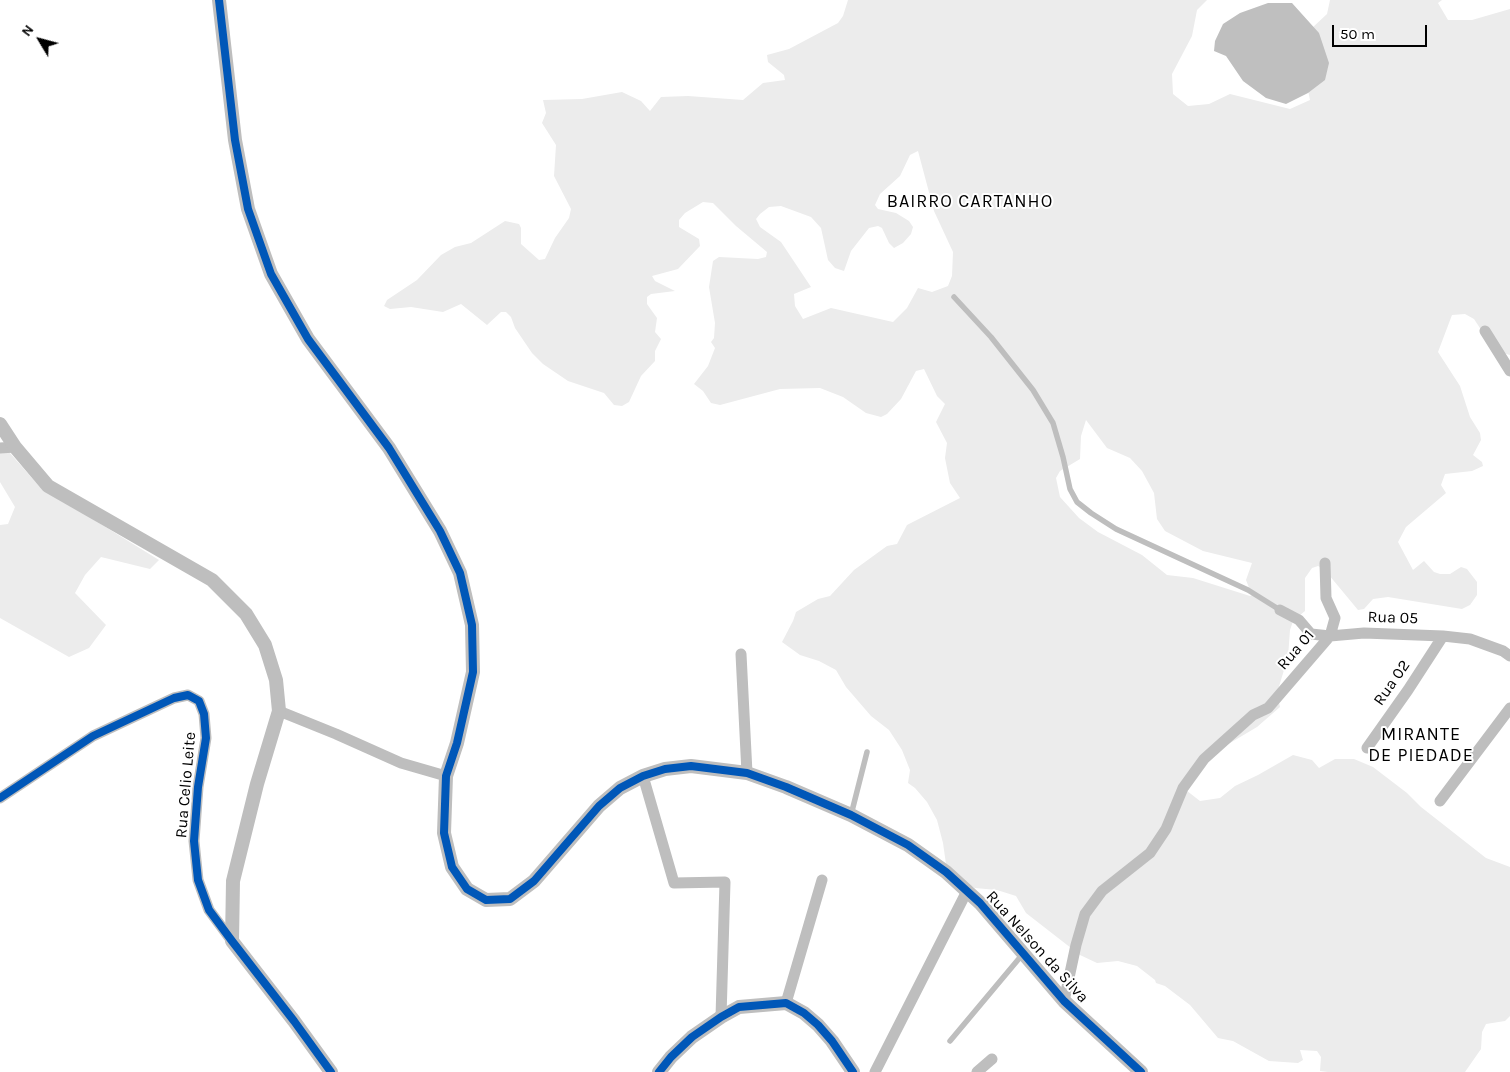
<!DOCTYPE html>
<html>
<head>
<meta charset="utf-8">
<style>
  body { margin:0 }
  #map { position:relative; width:1510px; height:1072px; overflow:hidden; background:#fff; font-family:Karla,sans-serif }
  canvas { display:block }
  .north { position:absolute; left:15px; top:15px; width:50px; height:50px; -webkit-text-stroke:4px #fff; paint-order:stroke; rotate:307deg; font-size:14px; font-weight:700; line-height:20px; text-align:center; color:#000 }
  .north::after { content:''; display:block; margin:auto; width:18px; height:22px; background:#000; clip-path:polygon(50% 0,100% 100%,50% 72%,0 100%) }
  .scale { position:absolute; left:1332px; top:25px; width:95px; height:22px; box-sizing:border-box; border:2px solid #000; border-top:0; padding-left:6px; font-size:15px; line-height:18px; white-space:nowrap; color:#000; -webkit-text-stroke:4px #fff; paint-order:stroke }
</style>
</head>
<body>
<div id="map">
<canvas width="1510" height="1072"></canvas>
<div class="north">N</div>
<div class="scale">50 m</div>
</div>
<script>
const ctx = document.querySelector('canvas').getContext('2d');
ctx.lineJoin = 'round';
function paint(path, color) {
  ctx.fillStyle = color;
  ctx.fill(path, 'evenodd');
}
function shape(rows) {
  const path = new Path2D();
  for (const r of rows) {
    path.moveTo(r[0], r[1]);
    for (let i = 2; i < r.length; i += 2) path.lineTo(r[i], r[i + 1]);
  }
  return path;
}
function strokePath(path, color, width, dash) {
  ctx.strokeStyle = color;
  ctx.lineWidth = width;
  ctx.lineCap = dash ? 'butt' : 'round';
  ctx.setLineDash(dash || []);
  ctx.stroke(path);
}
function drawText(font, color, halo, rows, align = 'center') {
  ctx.font = font + ' Karla,sans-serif';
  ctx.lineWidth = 4;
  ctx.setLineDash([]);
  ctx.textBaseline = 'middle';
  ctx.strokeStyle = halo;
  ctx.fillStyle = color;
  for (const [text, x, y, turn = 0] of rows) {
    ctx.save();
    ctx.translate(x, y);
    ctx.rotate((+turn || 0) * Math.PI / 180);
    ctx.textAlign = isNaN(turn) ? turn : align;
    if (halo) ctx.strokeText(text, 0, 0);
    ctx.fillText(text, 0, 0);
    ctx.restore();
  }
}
const green = shape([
  [848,0,1207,0,1197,10,1192,36,1172,74,1173,94,1188,106,1209,104,1230,94,1290,109,1310,100,1306,81,1312,28,1327,14,1330,0,1442,0,1438,3,1448,20,1472,20,1510,9,1510,355,1495,351,1474,319,1465,314,1452,315,1438,352,1460,386,1470,417,1480,433,1481,440,1473,455,1482,462,1483,466,1472,471,1445,474,1441,485,1446,493,1406,527,1398,542,1413,570,1424,561,1434,572,1440,574,1450,574,1461,567,1467,569,1477,582,1477,595,1470,605,1462,609,1388,597,1373,599,1364,609,1358,610,1324,569,1318,566,1312,568,1305,578,1305,611,1293,621,1290,630,1288,657,1277,693,1280,707,1257,727,1205,758,1182,787,1200,801,1220,798,1235,786,1258,775,1293,755,1312,760,1319,768,1335,759,1354,759,1373,767,1407,793,1421,807,1486,858,1510,867,1510,1016,1505,1021,1486,1024,1482,1032,1481,1049,1465,1072,1328,1072,1320,1071,1321,1057,1317,1051,1300,1050,1303,1060,1298,1063,1269,1061,1233,1041,1218,1038,1190,1005,1165,986,1156,983,1155,980,1137,966,1118,961,1097,963,1080,955,1026,913,1016,896,997,890,975,888,958,879,946,864,943,843,937,820,927,802,915,788,908,783,910,770,902,750,889,730,871,716,846,687,836,670,819,661,800,655,782,642,793,621,796,612,818,599,830,596,854,570,887,546,897,544,907,525,960,498,950,483,945,458,947,443,936,422,945,404,937,396,924,369,916,371,901,399,887,414,881,417,866,413,843,397,820,388,780,389,720,405,711,403,703,391,694,384,708,366,715,348,711,342,714,338,715,323,709,287,713,261,719,257,758,259,766,257,767,252,736,226,713,203,703,202,685,213,679,220,679,227,699,239,700,246,678,269,652,276,655,281,675,291,651,294,647,297,647,304,657,318,655,332,661,339,655,351,655,361,641,376,629,402,622,406,614,405,604,393,568,381,543,364,532,353,515,328,511,317,506,312,501,312,487,325,461,304,443,312,411,307,390,309,384,306,387,300,417,280,441,255,455,247,471,243,505,221,519,224,521,228,521,244,539,260,545,259,555,238,569,218,571,209,554,176,556,145,542,123,546,113,543,100,582,99,622,92,641,101,650,111,661,97,688,96,743,100,763,83,785,80,784,75,768,62,767,55,789,49,838,23,843,16],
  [918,151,934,211,953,252,952,276,948,286,932,292,918,288,907,308,893,322,831,308,803,319,795,306,794,294,811,287,781,242,760,227,756,219,760,214,769,207,781,206,811,217,821,228,828,260,835,268,844,271,851,251,869,228,878,226,882,228,889,243,894,248,903,243,911,234,913,227,909,221,896,213,878,209,875,205,880,194,900,176,910,155],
  [1086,420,1107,448,1130,458,1142,471,1154,493,1157,519,1165,531,1203,551,1252,563,1246,580,1252,595,1250,596,1193,578,1167,575,1142,555,1098,532,1079,518,1060,497,1056,478,1060,471,1080,459,1081,436],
  [9,452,39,486,159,560,150,569,101,557,85,575,75,593,106,625,89,648,69,657,0,618,0,525,8,524,15,507,0,482,0,453]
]);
const water = shape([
  [1268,3,1292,3,1319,33,1329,63,1325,80,1308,93,1286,104,1266,98,1243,81,1226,56,1214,51,1215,41,1223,24,1240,13]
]);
const service = shape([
  [954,297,991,337,1033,390,1053,423,1063,457,1070,489,1077,502,1091,513,1116,529,1248,590,1280,610],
  [851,815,867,752],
  [950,1041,1022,955]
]);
const minor = shape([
  [1485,331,1510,371],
  [0,448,15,447],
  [1280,610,1299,620,1311,634,1330,636,1364,633,1443,636,1470,639,1503,651,1510,656],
  [741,654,747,773],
  [279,711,336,734,401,763,446,776],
  [1367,748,1408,690,1443,636],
  [643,776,674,883,725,882,721,1017],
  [0,798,93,736,174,698,188,695,199,701,204,714,206,738,198,787,194,841,198,880,209,910,232,941],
  [1440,801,1510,708],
  [1064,1001,1076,945,1085,914,1102,891,1150,853,1166,829,1183,788,1204,759,1253,715,1268,708,1330,636,1335,618,1326,598,1325,563],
  [786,1003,822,880],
  [875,1072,967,891],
  [977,1072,992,1059]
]);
const tertiary = shape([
  [219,0,235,140,248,209,271,274,308,339,389,448,440,531,460,573,472,625,473,672,457,743,446,776,444,833,452,867,467,889,486,900,510,899,534,881,599,806,620,788,643,776,665,769,691,766,747,773,786,787,851,815,908,845,946,872,980,903,1064,1001,1141,1072],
  [0,424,15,447,48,486,212,580,246,614,265,645,276,680,279,711,257,784,233,881,232,941,294,1021,331,1072],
  [659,1072,671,1057,692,1037,721,1017,739,1007,786,1003,804,1013,818,1025,832,1041,853,1072]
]);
const cycleway = shape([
  [219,0,235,140,248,209,271,274,308,339,389,448,440,531,460,573,472,625,473,672,457,743,446,776,444,833,452,867,467,889,486,900,510,899,534,881,599,806,620,788,643,776,665,769,691,766,747,773,786,787,851,815,908,845,946,872,980,903,1064,1001,1141,1072],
  [0,798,93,736,174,698,188,695,199,701,204,714,206,738,198,787,194,841,198,880,209,910,232,941,294,1021,331,1072],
  [659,1072,671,1057,692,1037,721,1017,739,1007,786,1003,804,1013,818,1025,832,1041,853,1072]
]);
const streetNames = [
  ["Rua 05",1393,618,2],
  ["Rua 01",1296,650,-49],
  ["Rua 02",1392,683,-55],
  ["Rua Celio Leite",186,785,-85],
  ["Rua Nelson da Silva",1037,947,48]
];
const neighbourhoodNames = [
  ["BAIRRO CARTANHO",970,202],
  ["MIRANTE",1421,735],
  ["DE PIEDADE",1421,756]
];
paint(green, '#ececec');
paint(water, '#bfbfbf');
strokePath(service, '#bebebe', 5.5);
strokePath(minor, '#bebebe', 11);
strokePath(tertiary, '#bebebe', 14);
strokePath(cycleway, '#0057b8', 8);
drawText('16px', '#000', '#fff', streetNames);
ctx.letterSpacing = '1px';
drawText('18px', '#000', '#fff', neighbourhoodNames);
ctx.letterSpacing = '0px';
</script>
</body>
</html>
